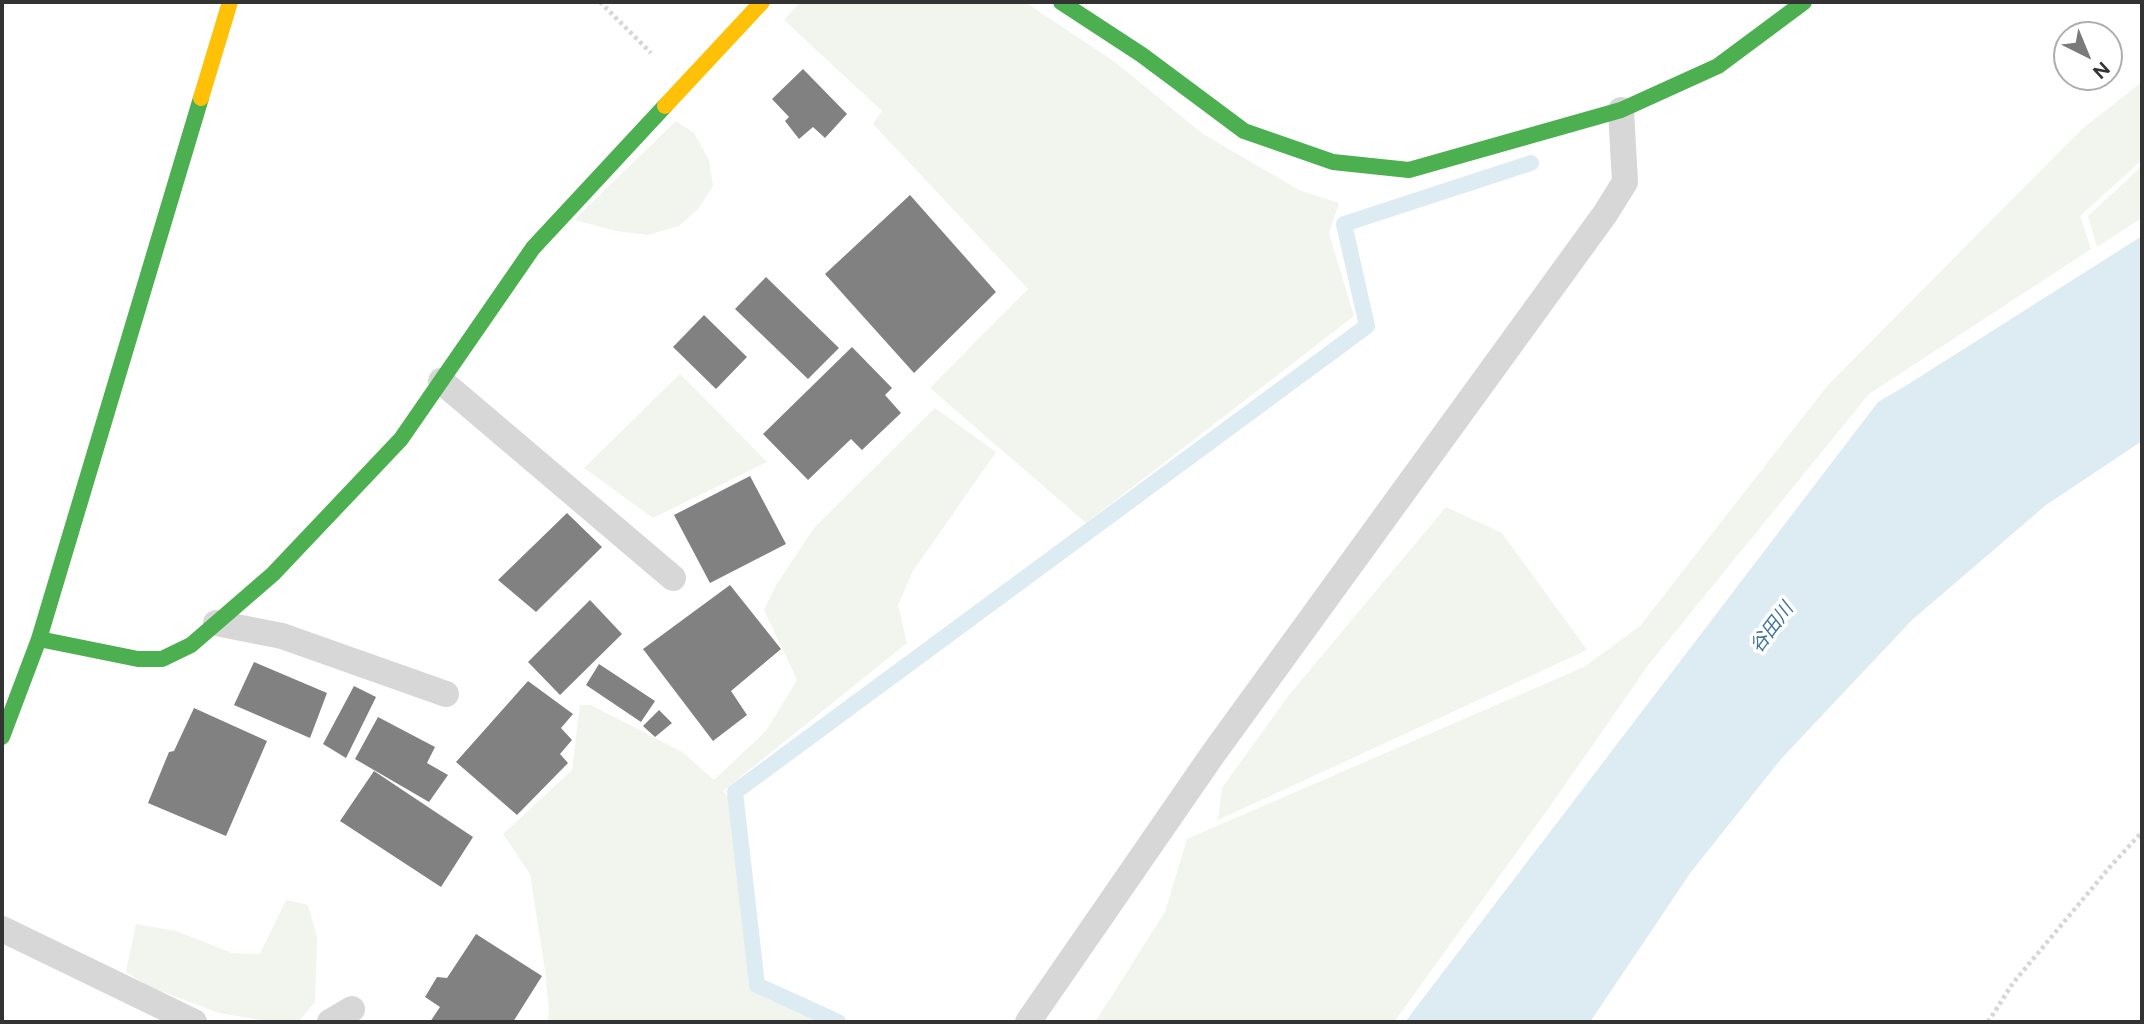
<!DOCTYPE html>
<html>
<head>
<meta charset="utf-8">
<style>
  body { margin:0 }
  #map { position:relative; width:2144px; height:1024px; overflow:hidden; background:#fff; font-family:Figtree,sans-serif }
  canvas { display:block }
  .frame { position:absolute; inset:0; border:4px solid #333; pointer-events:none }
  .north { position:absolute; left:2053px; top:21px; width:70px; height:70px; box-sizing:border-box; background:#fff; border:2px solid #adadad; border-radius:50%; rotate:137deg; font-size:19px; font-weight:700; line-height:28px; text-align:center; color:#333 }
  .north::after { content:''; display:block; margin:auto; width:24px; height:32px; background:#7a7a7a; clip-path:polygon(50% 0,100% 100%,50% 72%,0 100%) }
</style>
</head>
<body>
<div id="map">
<canvas width="2144" height="1024"></canvas>
<div class="frame"></div>
<div class="north">N</div>
</div>
<script>
const ctx = document.querySelector('canvas').getContext('2d');
ctx.lineJoin = 'round';
function paint(path, color) {
  ctx.fillStyle = color;
  ctx.fill(path, 'evenodd');
}
function shape(rows) {
  const path = new Path2D();
  for (const r of rows) {
    path.moveTo(r[0], r[1]);
    for (let i = 2; i < r.length; i += 2) path.lineTo(r[i], r[i + 1]);
  }
  return path;
}
function strokePath(path, color, width, dash) {
  ctx.strokeStyle = color;
  ctx.lineWidth = width;
  ctx.lineCap = dash ? 'butt' : 'round';
  ctx.setLineDash(dash || []);
  ctx.stroke(path);
}
function drawText(font, color, halo, rows, align = 'center') {
  ctx.font = font + ' Figtree,"Noto Sans JP",sans-serif';
  ctx.lineWidth = 7;
  ctx.setLineDash([]);
  ctx.textBaseline = 'middle';
  ctx.strokeStyle = halo;
  ctx.fillStyle = color;
  for (const [text, x, y, turn = 0] of rows) {
    ctx.save();
    ctx.translate(x, y);
    ctx.rotate((+turn || 0) * Math.PI / 180);
    ctx.textAlign = isNaN(turn) ? turn : align;
    if (halo) ctx.strokeText(text, 0, 0);
    ctx.fillText(text, 0, 0);
    ctx.restore();
  }
}
const green = shape([
  [800,2,1025,2,1115,62,1203,134,1299,190,1339,203,1329,233,1354,316,1086,523,930,388,1028,289,873,124,882,111,784,20],
  [2142,82,2142,160,2080,216,2091,249,1869,394,1649,664,1553,802,1394,1022,1095,1022,1165,912,1187,839,1584,667,1640,626,1828,385,2082,129],
  [676,121,694,133,709,160,713,186,698,209,679,226,648,235,617,231,574,220],
  [2142,166,2142,218,2097,247,2088,216],
  [680,374,767,462,653,518,584,468],
  [935,408,996,452,913,571,898,605,907,643,723,791,730,800,749,986,828,1022,547,1022,549,1011,545,970,530,874,503,834,572,770,580,705,591,705,682,752,714,780,766,731,797,680,764,610,775,587,814,528],
  [1446,507,1502,533,1587,650,1218,820,1222,788,1289,695],
  [286,900,308,905,317,937,315,1002,300,1020,266,1021,219,1013,150,987,126,972,136,924,176,931,232,953,260,954]
]);
const water = shape([
  [2142,236,2142,441,2046,505,1912,620,1781,759,1691,872,1590,1022,1405,1022,1878,402,1907,385]
]);
const stream = shape([
  [838,1022,757,985,735,792,1367,326,1344,224,1531,163]
]);
const building = shape([
  [803,69,847,114,825,138,813,127,799,139,785,121,789,117,772,99],
  [910,195,996,292,914,373,825,274],
  [766,277,839,348,808,379,735,309],
  [704,315,747,357,716,389,673,347],
  [852,347,892,388,885,395,901,413,862,450,851,439,808,480,763,434],
  [750,476,786,544,710,583,674,515],
  [567,513,602,547,536,612,498,580],
  [730,585,781,649,731,691,747,715,713,741,643,649],
  [590,600,622,634,560,695,528,662],
  [254,662,327,693,310,738,234,705],
  [599,664,655,701,641,722,586,685],
  [528,681,573,714,561,728,572,740,560,754,568,763,517,815,456,762],
  [354,686,376,697,346,758,323,744],
  [194,708,267,741,226,836,148,803,169,752,174,751],
  [659,710,672,723,655,737,643,726],
  [378,717,435,747,427,763,448,775,429,802,355,759],
  [374,771,473,837,441,887,340,821],
  [476,934,542,976,513,1022,430,1022,440,1007,425,997,437,977,447,978]
]);
const path = shape([
  [600,2,651,53],
  [1988,1022,2013,983,2109,868,2142,832]
]);
const lane = shape([
  [441,381,673,578],
  [216,623,282,636,446,694],
  [2,929,194,1022],
  [330,1022,352,1009],
  [1028,1022,1213,754,1605,214,1625,182,1621,110]
]);
const fast = shape([
  [1061,2,1142,55,1244,131,1333,162,1409,170,1621,110,1718,66,1804,2],
  [39,639,138,659,162,659,191,645,273,574,401,439,533,248,665,106],
  [2,737,39,639,201,98]
]);
const slow = shape([
  [201,98,230,2],
  [665,106,762,2]
]);
const waterNames = [
  ["谷田川",1772,628,-53]
];
paint(green, '#f1f5ed');
paint(water, '#ddebf3');
strokePath(stream, '#ddebf3', 16);
paint(building, '#818181');
strokePath(path, '#d6d6d6', 4.5, [3.5, 3.5]);
strokePath(lane, '#d7d7d7', 26);
strokePath(fast, '#4caf50', 16);
strokePath(slow, '#ffc107', 16);
drawText('italic 19px', '#3f7597', '#fff', waterNames);
</script>
</body>
</html>
